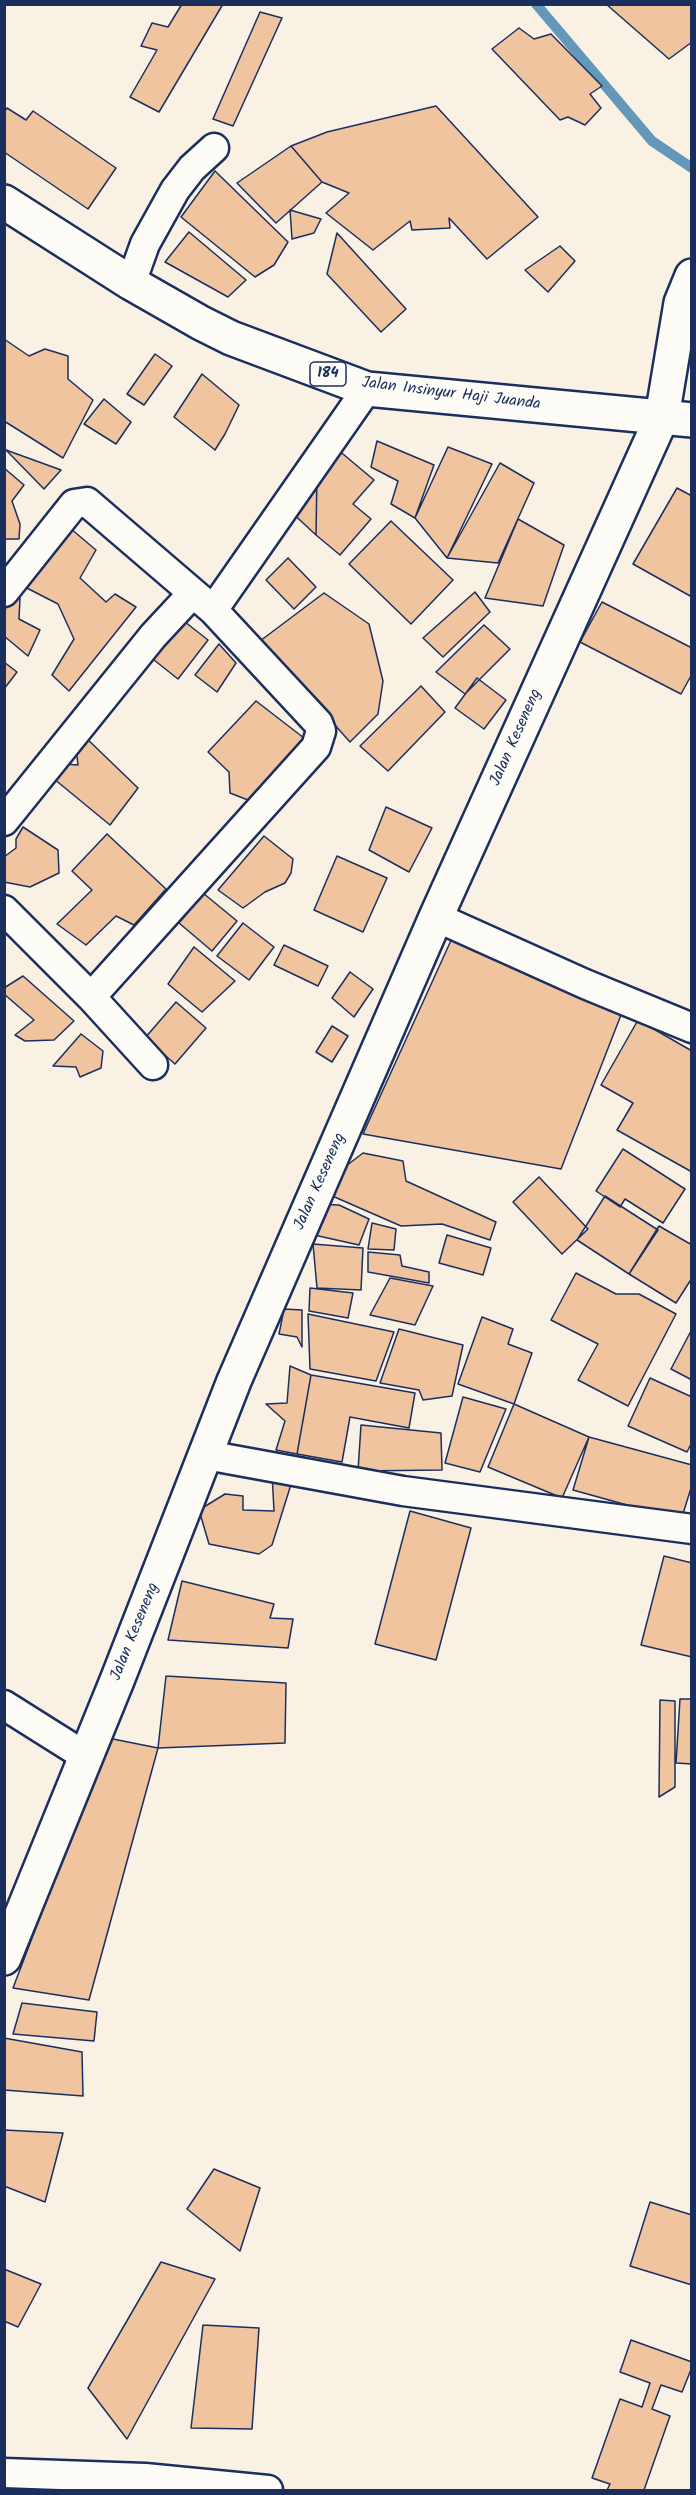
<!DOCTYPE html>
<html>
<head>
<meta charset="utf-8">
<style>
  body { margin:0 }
  #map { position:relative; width:696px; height:2495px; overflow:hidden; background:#faf1e5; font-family:Kalam,sans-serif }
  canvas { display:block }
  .frame { position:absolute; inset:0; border:6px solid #1b2f5e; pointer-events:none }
</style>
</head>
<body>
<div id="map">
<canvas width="696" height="2495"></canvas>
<div class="frame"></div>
</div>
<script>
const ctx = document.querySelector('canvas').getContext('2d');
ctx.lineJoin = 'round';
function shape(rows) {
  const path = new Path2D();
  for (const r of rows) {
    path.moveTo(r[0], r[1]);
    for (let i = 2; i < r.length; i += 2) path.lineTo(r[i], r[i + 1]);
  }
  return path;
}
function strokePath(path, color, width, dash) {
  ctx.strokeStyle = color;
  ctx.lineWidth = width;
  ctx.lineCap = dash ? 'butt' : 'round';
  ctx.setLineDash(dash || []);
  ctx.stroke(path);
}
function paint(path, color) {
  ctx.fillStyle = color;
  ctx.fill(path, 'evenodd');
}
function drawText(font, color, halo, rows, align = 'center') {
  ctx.font = font + ' Kalam,sans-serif';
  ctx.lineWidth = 4.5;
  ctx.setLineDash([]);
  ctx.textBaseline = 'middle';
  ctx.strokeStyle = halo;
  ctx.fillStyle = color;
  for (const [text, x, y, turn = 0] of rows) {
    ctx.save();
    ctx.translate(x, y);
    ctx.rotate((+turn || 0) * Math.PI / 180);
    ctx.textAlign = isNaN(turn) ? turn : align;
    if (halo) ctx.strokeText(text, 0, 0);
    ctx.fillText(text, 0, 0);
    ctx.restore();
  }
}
const stream = shape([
  [536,4,652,141,692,168]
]);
const building = shape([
  [182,4,223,4,159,112,130,97,157,50,141,46,152,23,168,27,182,4],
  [606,4,692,4,692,42,669,59,606,4],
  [260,12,282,18,233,126,213,119,260,12],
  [519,28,534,39,551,34,602,86,590,94,601,108,585,125,568,117,560,120,492,49,519,28],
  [436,106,538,217,487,259,449,218,450,228,412,230,410,221,373,250,326,213,349,193,322,182,291,146,327,132,436,106],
  [7,108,26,120,33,111,116,168,88,209,4,152,4,112,7,108],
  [291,146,322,182,276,223,237,183,291,146],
  [215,171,288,242,274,265,255,277,181,217,215,171],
  [290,210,321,219,314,233,292,239,290,210],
  [189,232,246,280,228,297,165,262,189,232],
  [337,233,406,309,381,332,327,274,337,233],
  [560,246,575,261,548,292,525,270,560,246],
  [4,339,29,356,45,349,68,356,68,379,93,400,63,458,4,421,4,339],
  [155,354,172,366,144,405,127,394,155,354],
  [202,374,239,405,225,434,215,450,174,417,202,374],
  [104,399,131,422,116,444,84,424,104,399],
  [377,441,434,465,415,518,391,504,398,481,371,467,377,441],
  [448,447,492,464,447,558,415,518,448,447],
  [337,449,374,480,353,504,371,519,340,555,316,535,317,473,337,449],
  [6,450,61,470,44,489,6,450],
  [500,463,534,483,498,563,447,558,500,463],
  [4,468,24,485,12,501,20,524,19,539,4,539,4,468],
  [317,473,316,535,289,510,317,473],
  [677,488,692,496,692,597,633,564,677,488],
  [518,519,564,545,543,606,485,598,518,519],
  [391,521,453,580,411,624,349,564,391,521],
  [64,523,96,550,80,578,106,602,115,594,136,607,69,691,52,675,74,639,58,604,17,583,64,523],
  [288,558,316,587,294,609,266,580,288,558],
  [475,592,490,612,443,657,423,638,475,592],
  [324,593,369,624,383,681,378,714,350,742,260,641,324,593],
  [6,598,20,598,19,619,40,630,28,656,4,636,6,598],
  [602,602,692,648,692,674,681,694,580,642,602,602],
  [180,618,208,640,178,679,149,656,180,618],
  [484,625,510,649,465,694,436,672,484,625],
  [219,644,236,663,217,692,195,675,219,644],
  [4,662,17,672,4,689,4,662],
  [477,678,506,700,484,729,455,708,477,678],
  [421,686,445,712,388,771,360,746,421,686],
  [256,701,304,738,253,802,230,793,229,772,208,752,256,701],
  [83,735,138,788,110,825,48,774,64,764,78,765,76,748,83,735],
  [386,807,432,828,409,872,369,850,386,807],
  [23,827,58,850,59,873,30,887,4,882,4,857,16,848,16,839,23,827],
  [107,834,166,889,134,925,116,916,86,945,57,924,92,890,72,871,107,834],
  [264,836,293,859,291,873,285,883,265,892,243,908,218,890,264,836],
  [337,856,387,878,363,932,314,910,337,856],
  [203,893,237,921,212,951,179,923,203,893],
  [243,923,274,947,249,980,217,956,243,923],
  [453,936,621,1015,561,1169,363,1134,453,936],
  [284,945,328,966,318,986,274,965,284,945],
  [194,947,235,981,202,1012,168,984,194,947],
  [350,972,373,989,354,1017,332,998,350,972],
  [23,976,74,1021,54,1040,25,1041,15,1035,34,1020,4,994,4,988,23,976],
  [176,1002,206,1028,175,1064,145,1038,176,1002],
  [638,1020,692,1051,692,1172,617,1130,633,1103,601,1085,638,1020],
  [332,1026,348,1036,332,1062,316,1052,332,1026],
  [81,1034,103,1051,101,1068,80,1077,76,1067,53,1066,81,1034],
  [623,1149,685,1189,663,1223,625,1199,620,1207,596,1191,623,1149],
  [363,1153,403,1161,406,1181,496,1222,490,1240,442,1224,401,1226,330,1195,333,1176,363,1153],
  [539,1177,588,1229,562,1254,513,1202,539,1177],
  [605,1196,658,1230,629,1274,577,1240,605,1196],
  [317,1204,339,1205,369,1219,359,1245,314,1235,317,1204],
  [372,1223,396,1229,394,1250,368,1249,372,1223],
  [659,1226,692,1245,692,1278,676,1303,629,1274,659,1226],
  [447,1235,491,1248,483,1275,439,1263,447,1235],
  [313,1244,363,1248,361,1290,317,1288,313,1244],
  [368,1252,400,1255,402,1266,429,1272,429,1283,368,1272,368,1252],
  [576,1273,616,1294,639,1294,676,1314,628,1406,578,1380,598,1344,551,1320,576,1273],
  [390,1278,433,1286,415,1325,370,1315,390,1278],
  [310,1288,353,1293,348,1318,309,1311,310,1288],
  [284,1309,302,1310,302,1347,297,1337,279,1334,284,1309],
  [308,1314,394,1332,376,1381,310,1369,308,1314],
  [482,1317,513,1329,508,1344,532,1353,514,1404,458,1384,482,1317],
  [399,1329,463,1345,452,1396,423,1400,419,1390,380,1383,399,1329],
  [692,1329,692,1380,671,1369,692,1329],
  [290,1366,311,1375,297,1454,276,1450,285,1421,266,1404,287,1403,290,1366],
  [311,1375,415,1393,409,1428,350,1417,342,1462,297,1454,311,1375],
  [650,1378,692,1397,692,1442,687,1452,628,1426,650,1378],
  [463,1397,506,1409,480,1472,445,1463,463,1397],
  [514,1404,589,1437,562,1498,488,1467,514,1404],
  [361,1425,441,1433,442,1470,358,1471,361,1425],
  [589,1437,692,1465,692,1485,681,1520,573,1490,589,1437],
  [272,1473,293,1478,272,1545,259,1554,209,1544,199,1510,225,1494,243,1496,243,1510,274,1511,272,1473],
  [410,1511,471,1528,436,1660,375,1644,410,1511],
  [664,1556,692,1563,692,1657,641,1645,664,1556],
  [182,1581,274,1604,270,1618,293,1619,288,1648,168,1640,182,1581],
  [166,1676,286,1683,285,1743,158,1748,166,1676],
  [680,1699,692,1699,692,1764,676,1763,680,1699],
  [660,1700,675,1701,675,1787,659,1797,660,1700],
  [108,1738,158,1748,89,2000,13,1988,108,1738],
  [22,2003,97,2012,94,2041,13,2034,22,2003],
  [4,2038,82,2052,83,2096,4,2090,4,2038],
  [4,2130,63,2133,45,2202,4,2186,4,2130],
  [214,2169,260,2188,240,2251,187,2209,214,2169],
  [650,2202,692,2215,692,2285,630,2266,650,2202],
  [161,2262,215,2279,127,2439,88,2388,161,2262],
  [4,2269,41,2284,18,2327,4,2321,4,2269],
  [203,2325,259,2328,252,2429,191,2428,203,2325],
  [631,2340,692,2362,692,2367,682,2392,661,2385,652,2409,670,2416,644,2490,607,2490,610,2484,592,2478,620,2399,642,2407,650,2383,620,2372,631,2340]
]);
const minor = shape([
  [131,283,145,244,175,190,192,168,214,148],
  [4,592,74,504,87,502,213,610,318,723,321,731,316,747,91,997],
  [213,610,367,389],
  [4,821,153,636,192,594],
  [4,910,91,997,153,1065],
  [436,917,585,984,692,1028],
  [206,1455,403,1491,692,1529],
  [4,1705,85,1756],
  [4,2473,145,2478,268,2490]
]);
const tertiary = shape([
  [4,1958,118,1678,234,1381,436,917,662,417]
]);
const secondary = shape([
  [662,417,681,303,692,276]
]);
const primary = shape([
  [4,202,131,283,201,323,231,338,367,389,692,420]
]);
const shields = [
  [328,374,36]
];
const shieldNames = [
  ["184",328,374]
];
const streetNames = [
  ["Jalan Insinyur Haji Juanda",451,395,7],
  ["Jalan Keseneng",517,738,-66],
  ["Jalan Keseneng",321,1182,-66],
  ["Jalan Keseneng",136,1632,-68]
];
strokePath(stream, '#6497ba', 10);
paint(building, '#f0c49f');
strokePath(building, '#1b2f5e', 1.5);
strokePath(minor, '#1b2f5e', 33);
strokePath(tertiary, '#1b2f5e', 38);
strokePath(secondary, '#1b2f5e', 38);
strokePath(primary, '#1b2f5e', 38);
strokePath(minor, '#fdfcf7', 28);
strokePath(tertiary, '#fdfcf7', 33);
strokePath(secondary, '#fdfcf7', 33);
strokePath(primary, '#fdfcf7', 33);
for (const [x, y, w] of shields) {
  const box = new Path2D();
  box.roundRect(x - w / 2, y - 12, w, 24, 4.5);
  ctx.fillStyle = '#fdfcf7';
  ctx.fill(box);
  strokePath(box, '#1b2f5e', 1.5);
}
drawText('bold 15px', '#1b2f5e', null, shieldNames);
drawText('16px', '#1b2f5e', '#fdfcf7', streetNames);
</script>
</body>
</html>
